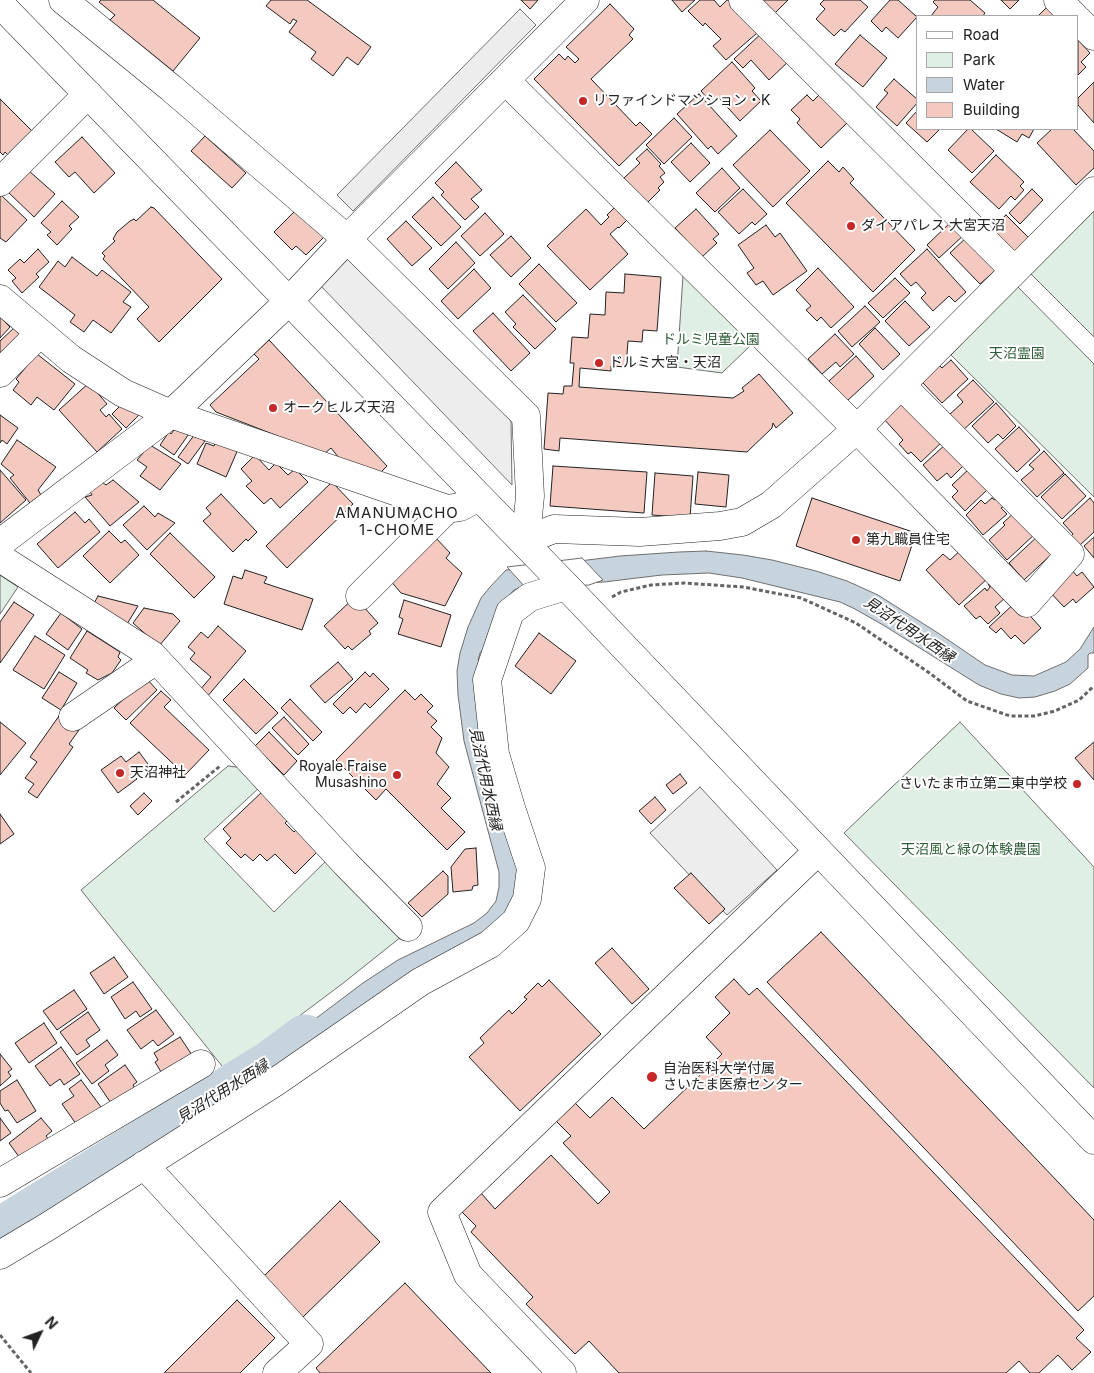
<!DOCTYPE html>
<html>
<head>
<meta charset="utf-8">
<style>
  body { margin:0 }
  #map { position:relative; width:1094px; height:1373px; overflow:hidden; background:#fff; font-family:Inter,sans-serif }
  canvas { display:block }
  .legend { position:absolute; left:916px; top:15px; width:162px; height:115px; box-sizing:border-box; background:#fff; border:1px solid #a7a7a7; margin:0; padding:6px 9px; list-style:none; font-size:15px; color:#222 }
  .legend li { display:flex; align-items:center; gap:10px; height:25px }
  .legend b { width:25px; border:1px solid #a7a7a7 }
  .north { position:absolute; left:15px; top:1308px; width:50px; height:50px; -webkit-text-stroke:4px #fff; paint-order:stroke; rotate:48deg; font-size:14px; font-weight:700; line-height:20px; text-align:center; color:#222 }
  .north::after { content:''; display:block; margin:auto; width:18px; height:22px; background:#222; clip-path:polygon(50% 0,100% 100%,50% 72%,0 100%) }
</style>
</head>
<body>
<div id="map">
<canvas width="1094" height="1373"></canvas>
<ul class="legend">
<li><b style="height:6px;background:#fff"></b>Road</li>
<li><b style="height:14px;background:#e0efe3"></b>Park</li>
<li><b style="height:14px;background:#c7d3dd"></b>Water</li>
<li><b style="height:14px;background:#f3c9c0"></b>Building</li>
</ul>
<div class="north">N</div>
</div>
<script>
const ctx = document.querySelector('canvas').getContext('2d');
ctx.lineJoin = 'round';
function paint(path, color) {
  ctx.fillStyle = color;
  ctx.fill(path, 'evenodd');
}
function shape(rows) {
  const path = new Path2D();
  for (const r of rows) {
    path.moveTo(r[0], r[1]);
    for (let i = 2; i < r.length; i += 2) path.lineTo(r[i], r[i + 1]);
  }
  return path;
}
function strokePath(path, color, width, dash) {
  ctx.strokeStyle = color;
  ctx.lineWidth = width;
  ctx.lineCap = dash ? 'butt' : 'round';
  ctx.setLineDash(dash || []);
  ctx.stroke(path);
}
function drawText(font, color, halo, rows, align = 'center') {
  ctx.font = font + ' Inter,"Noto Sans JP",sans-serif';
  ctx.lineWidth = 4;
  ctx.setLineDash([]);
  ctx.textBaseline = 'middle';
  ctx.strokeStyle = halo;
  ctx.fillStyle = color;
  for (const [text, x, y, turn = 0] of rows) {
    ctx.save();
    ctx.translate(x, y);
    ctx.rotate((+turn || 0) * Math.PI / 180);
    ctx.textAlign = isNaN(turn) ? turn : align;
    if (halo) ctx.strokeText(text, 0, 0);
    ctx.fillText(text, 0, 0);
    ctx.restore();
  }
}
const green = shape([
  [1094,203,1094,337,1027,270,1094,203],
  [683,276,752,337,751,345,722,373,677,367,683,276],
  [1016,285,1094,364,1094,497,951,355,1016,285],
  [0,575,18,587,0,614,0,575],
  [960,722,1094,867,1094,1088,844,833,960,722],
  [228,766,244,768,260,787,204,839,274,912,328,859,406,933,342,984,226,1071,81,890,228,766]
]);
const parking = shape([
  [520,9,536,25,353,211,337,195,520,9],
  [353,258,511,421,512,485,319,284,345,260,353,258],
  [700,787,777,870,727,915,650,833,700,787]
]);
const water = shape([
  [706,551,743,555,772,560,816,571,847,581,878,595,938,633,985,665,1012,675,1034,676,1066,662,1080,649,1094,627,1094,653,1090,653,1088,655,1088,668,1070,684,1055,691,1035,697,1019,698,1001,694,979,685,883,625,855,609,840,602,742,578,709,573,662,575,604,582,521,587,514,590,504,601,484,648,480,653,478,660,481,663,518,864,515,896,503,924,260,1083,250,1068,363,983,398,960,474,923,487,913,496,901,499,887,499,872,464,741,458,695,457,671,460,653,468,627,481,598,490,587,506,570,620,556,679,552,706,551]
]);
const pier = shape([
  [582,558,603,580,589,585,527,589,507,567,582,558]
]);
const river = shape([
  [0,1230,270,1063,305,1037]
]);
const building = shape([
  [101,0,153,0,200,38,173,71,110,20,115,15,99,2,101,0],
  [271,0,307,0,371,47,358,65,347,57,333,76,311,59,316,52,289,32,297,21,293,19,290,24,266,6,271,0],
  [521,0,538,0,530,9,521,0],
  [672,0,695,0,682,12,672,0],
  [700,0,714,0,720,7,727,0,734,0,757,33,726,60,713,46,721,39,705,23,703,26,688,11,700,0],
  [760,0,788,0,774,14,760,0],
  [824,0,860,0,868,7,845,32,841,29,834,36,816,19,825,9,820,4,824,0],
  [890,0,898,0,917,17,898,38,886,27,882,32,871,21,890,0],
  [935,0,970,0,985,13,983,16,931,16,938,7,933,2,935,0],
  [1001,0,1019,0,1010,9,1001,0],
  [610,4,634,29,629,35,633,39,591,79,636,126,640,122,652,134,619,166,534,79,559,54,565,60,568,56,575,63,579,59,566,47,610,4],
  [1050,4,1061,16,1038,16,1050,4],
  [764,31,791,59,769,80,751,60,743,68,734,59,764,31],
  [1078,33,1082,38,1079,41,1090,53,1081,62,1086,67,1078,75,1078,33],
  [860,35,887,58,863,87,835,64,860,35],
  [732,62,755,88,752,91,761,101,740,121,719,98,712,104,701,91,732,62],
  [894,79,918,100,918,102,897,126,876,107,888,93,884,90,894,79],
  [1094,82,1094,123,1078,105,1078,98,1094,82],
  [699,94,737,136,718,154,711,146,708,149,677,114,699,94],
  [807,95,813,101,819,95,847,123,821,148,797,123,800,119,791,110,807,95],
  [0,99,33,132,9,156,5,152,3,155,0,152,0,99],
  [918,110,918,129,940,129,927,142,906,123,918,110],
  [674,118,692,137,664,164,646,145,674,118],
  [968,129,971,129,994,151,972,173,948,150,968,129],
  [996,129,1034,129,1029,138,1022,134,1017,142,996,129],
  [1052,129,1073,129,1094,151,1094,168,1076,185,1037,143,1052,129],
  [770,130,810,171,773,207,733,165,770,130],
  [205,136,246,173,232,188,191,151,205,136],
  [82,137,115,173,94,193,75,172,69,177,55,162,82,137],
  [691,143,710,163,690,182,671,162,691,143],
  [647,149,661,164,659,166,665,173,660,177,664,182,658,188,660,190,647,203,624,178,640,163,636,159,647,149],
  [996,155,1024,182,1020,186,1024,190,1015,200,1011,196,999,209,970,182,996,155],
  [828,161,839,172,843,167,854,179,850,183,915,250,873,292,786,203,828,161],
  [456,162,482,190,471,199,479,207,465,220,441,195,444,192,435,183,456,162],
  [722,168,740,188,715,212,696,193,722,168],
  [28,170,55,194,34,217,8,192,28,170],
  [743,189,767,214,755,225,752,222,739,234,718,212,743,189],
  [1032,189,1043,200,1020,224,1009,213,1032,189],
  [1,195,27,220,6,242,0,238,0,196,1,195],
  [433,197,461,227,441,246,412,217,433,197],
  [62,201,79,217,69,226,72,229,57,245,47,235,51,232,41,223,62,201],
  [151,207,154,208,222,279,159,342,137,319,149,307,103,259,105,256,102,253,115,241,113,239,117,232,130,221,134,219,136,221,151,207],
  [615,207,627,220,619,228,618,227,610,234,628,254,590,290,547,246,586,209,601,225,609,217,607,215,615,207],
  [297,209,324,237,306,255,296,246,292,250,274,232,297,209],
  [696,209,719,234,713,239,717,243,702,257,675,228,696,209],
  [485,213,504,234,480,256,461,236,485,213],
  [1006,215,1029,238,1013,253,990,230,1006,215],
  [953,220,966,233,939,258,927,245,953,220],
  [406,221,432,248,412,266,387,239,406,221],
  [766,225,775,237,780,233,807,271,773,295,763,281,756,285,747,273,754,268,738,245,766,225],
  [969,235,999,267,980,284,950,253,969,235],
  [511,236,531,258,511,277,490,255,511,236],
  [456,242,475,263,448,289,429,269,456,242],
  [38,249,49,262,36,274,39,277,22,293,12,281,16,278,8,270,20,259,24,263,38,249],
  [927,249,966,292,955,302,949,296,933,311,921,298,926,293,916,282,911,286,900,274,927,249],
  [72,257,97,276,102,270,131,292,123,302,131,307,111,333,93,320,84,332,70,322,75,315,39,287,58,261,65,267,72,257],
  [539,264,577,303,556,322,519,284,539,264],
  [818,268,854,307,831,328,821,317,817,321,806,310,811,306,796,290,818,268],
  [474,269,491,288,458,319,441,301,474,269],
  [625,274,661,277,657,331,643,330,642,342,628,341,626,367,611,366,611,371,580,368,579,387,733,398,744,391,742,388,759,374,793,413,776,428,773,423,772,428,747,452,560,438,559,451,544,449,548,393,563,394,564,386,572,386,574,363,570,363,572,337,588,338,590,314,605,315,606,292,624,293,625,274],
  [895,278,910,293,883,318,868,303,895,278],
  [523,295,556,329,535,349,513,327,516,324,505,312,523,295],
  [905,301,930,327,909,346,885,321,905,301],
  [865,306,880,322,852,347,838,331,865,306],
  [493,313,530,353,511,371,473,331,493,313],
  [0,317,10,327,0,338,0,317],
  [14,328,22,337,0,354,0,341,14,328],
  [875,328,900,354,883,370,859,344,875,328],
  [835,334,854,354,840,367,836,362,822,374,808,359,835,334],
  [269,340,387,466,381,472,343,463,331,448,324,454,216,412,210,405,259,359,254,354,269,340],
  [37,354,75,384,54,410,37,397,31,405,13,390,19,382,16,379,37,354],
  [856,356,874,376,847,401,829,381,856,356],
  [951,360,968,379,942,403,922,382,939,365,942,368,951,360],
  [973,380,994,402,962,431,948,416,963,402,957,395,973,380],
  [89,383,107,404,100,410,106,417,109,414,122,429,97,452,59,410,89,383],
  [127,399,141,413,126,428,112,414,127,399],
  [899,402,944,440,921,462,911,452,908,454,899,444,903,440,883,418,899,402],
  [996,403,1016,426,1003,439,998,434,988,443,972,426,996,403],
  [0,415,18,428,7,444,2,440,0,443,0,415],
  [179,423,191,431,174,455,160,445,169,432,171,434,179,423],
  [1019,427,1040,450,1017,472,995,449,1019,427],
  [195,434,205,441,188,464,178,457,195,434],
  [217,437,239,447,226,477,197,464,206,443,214,446,217,437],
  [17,440,56,467,38,490,41,495,30,503,10,478,14,475,1,464,17,440],
  [947,443,966,463,951,478,947,473,937,481,923,465,947,443],
  [150,445,181,464,160,490,140,476,147,467,137,460,150,445],
  [1044,451,1064,473,1037,497,1021,480,1034,469,1029,465,1044,451],
  [255,455,269,470,276,463,288,475,295,469,308,482,280,508,271,498,264,504,246,486,252,481,241,469,255,455],
  [553,466,647,472,644,513,550,506,553,466],
  [970,468,989,488,965,511,952,497,958,491,952,485,970,468],
  [0,470,26,500,0,523,0,470],
  [698,472,729,475,726,507,695,504,698,472],
  [655,473,693,476,690,518,652,515,655,473],
  [1065,474,1086,496,1062,519,1041,497,1065,474],
  [113,480,139,502,110,526,85,497,92,495,89,490,102,482,106,485,113,480],
  [332,482,353,504,287,568,266,546,332,482],
  [221,494,257,532,248,541,246,539,233,552,203,521,211,514,206,508,221,494],
  [812,498,916,533,900,581,796,546,812,498],
  [992,498,995,500,997,498,1004,506,1001,508,1007,514,983,535,966,515,981,500,985,504,992,498],
  [1090,498,1094,503,1094,532,1079,546,1070,537,1073,534,1063,523,1090,498],
  [144,506,155,517,158,513,175,523,147,550,123,525,144,506],
  [1016,511,1036,533,1007,560,989,540,1005,525,1003,523,1016,511],
  [75,512,85,523,89,519,100,532,58,568,37,544,75,512],
  [109,531,121,543,125,540,139,555,110,583,83,556,109,531],
  [170,533,215,577,194,598,150,554,170,533],
  [1040,534,1055,551,1024,580,1009,563,1040,534],
  [435,537,450,553,446,558,462,573,445,606,401,593,389,579,435,537],
  [1094,537,1094,558,1084,546,1094,537],
  [962,549,989,577,959,605,926,570,943,554,950,560,962,549],
  [1071,569,1077,576,1082,572,1094,587,1076,603,1073,599,1064,607,1048,590,1071,569],
  [245,570,267,577,264,583,313,599,302,630,224,604,233,576,242,579,245,570],
  [993,580,1007,596,995,607,1000,613,988,624,980,616,976,619,964,606,985,588,987,591,990,587,988,584,993,580],
  [98,596,138,606,124,629,91,609,98,596],
  [355,597,378,623,369,631,371,634,352,650,348,646,345,649,324,626,355,597],
  [404,600,451,615,441,647,398,634,403,619,399,617,404,600],
  [1017,601,1041,628,1024,644,1015,635,1011,639,1001,628,996,633,989,627,1017,601],
  [14,602,34,615,0,663,0,622,14,602],
  [144,608,173,614,180,621,159,646,133,623,144,608],
  [61,613,82,629,68,650,46,634,61,613],
  [218,626,246,651,206,698,199,691,211,677,190,659,195,653,188,647,201,632,208,638,218,626],
  [87,631,120,652,118,657,121,660,112,673,98,680,86,673,88,670,70,658,87,631],
  [539,633,576,661,551,694,515,666,539,633],
  [35,636,65,655,44,689,13,670,35,636],
  [338,662,353,679,325,703,310,686,338,662],
  [59,672,77,683,61,710,42,698,59,672],
  [365,672,370,677,373,673,389,689,370,708,365,703,356,713,350,707,343,714,333,704,365,672],
  [146,678,157,690,126,720,114,708,146,678],
  [244,679,278,713,256,734,223,700,244,679],
  [405,690,415,700,421,694,433,706,427,712,437,721,431,727,442,738,436,753,449,767,437,784,451,798,441,808,465,832,447,850,386,789,376,800,336,760,405,690],
  [161,691,171,700,164,707,209,750,185,775,130,723,161,691],
  [290,699,322,732,313,741,281,708,290,699],
  [59,716,79,730,69,744,73,747,37,798,28,792,34,784,25,778,37,762,30,757,59,716],
  [284,717,309,744,298,755,272,728,284,717],
  [0,722,26,743,0,775,0,722],
  [269,732,297,761,284,775,255,746,269,732],
  [1094,742,1094,780,1075,758,1094,742],
  [139,752,148,764,133,775,137,779,118,793,101,770,121,756,126,762,139,752],
  [680,774,687,783,673,794,666,785,680,774],
  [263,791,290,818,285,823,294,832,297,829,318,851,295,874,275,854,267,861,260,854,253,861,245,854,241,858,226,843,231,838,223,829,263,791],
  [144,793,152,801,138,815,130,806,144,793],
  [655,797,666,810,651,824,639,811,655,797],
  [0,814,14,834,0,844,0,814],
  [476,848,478,885,473,886,472,890,453,892,451,867,465,849,476,848],
  [443,871,448,876,448,894,422,917,408,903,443,871],
  [691,873,725,909,709,924,674,888,691,873],
  [821,932,1094,1220,1094,1296,1078,1311,767,982,821,932],
  [612,948,649,989,632,1004,595,963,612,948],
  [114,957,128,977,104,994,90,973,114,957],
  [734,979,749,995,757,988,1084,1330,1076,1338,1091,1352,1072,1370,1058,1355,1039,1373,1030,1373,1019,1361,1006,1373,619,1373,589,1341,575,1354,526,1304,533,1297,471,1232,476,1226,462,1212,481,1193,495,1209,551,1155,598,1204,610,1192,563,1143,571,1136,556,1121,575,1103,590,1118,612,1097,644,1129,722,1054,706,1037,730,1013,715,997,734,979],
  [549,980,601,1034,520,1111,469,1057,484,1043,480,1038,509,1010,512,1014,527,999,524,997,538,983,542,987,549,980],
  [133,982,152,1009,140,1017,136,1011,125,1019,111,997,133,982],
  [74,990,87,1009,57,1030,43,1011,74,990],
  [156,1010,174,1034,158,1046,153,1040,141,1049,127,1030,156,1010],
  [88,1012,100,1030,86,1040,90,1046,77,1055,60,1032,88,1012],
  [44,1023,57,1043,29,1063,15,1043,44,1023],
  [180,1037,196,1061,166,1080,155,1062,158,1060,154,1053,180,1037],
  [107,1040,118,1055,105,1065,109,1071,92,1084,76,1063,107,1040],
  [61,1047,80,1074,64,1085,60,1079,50,1086,35,1066,61,1047],
  [0,1054,12,1069,8,1072,11,1076,0,1086,0,1054],
  [125,1065,137,1082,133,1085,136,1090,113,1106,98,1084,125,1065],
  [17,1080,36,1111,17,1123,8,1110,5,1111,0,1103,0,1091,17,1080],
  [81,1080,104,1111,79,1128,62,1104,74,1096,69,1089,81,1080],
  [0,1118,11,1133,0,1141,0,1118],
  [41,1118,52,1131,46,1136,49,1140,22,1161,9,1143,41,1118],
  [340,1201,380,1242,303,1317,263,1277,340,1201],
  [405,1283,491,1373,320,1373,316,1368,405,1283],
  [237,1300,275,1338,240,1373,164,1373,237,1300]
]);
const path = shape([
  [612,597,621,592,651,585,684,583,743,587,801,598,856,623,928,672,967,701,1010,716,1034,716,1055,711,1079,700,1094,686],
  [176,802,220,766],
  [0,1335,31,1373]
]);
const minor = shape([
  [63,0,171,88,347,239,526,416,530,496,528,516,523,541],
  [743,0,1014,270],
  [1058,0,1074,16],
  [0,4,566,586,1094,1140],
  [1078,20,1094,36],
  [506,81,857,429,1027,603,1070,554,901,385],
  [0,182,88,94],
  [0,299,71,359,123,393,171,414,447,509,460,507,479,497],
  [0,373,40,333],
  [523,541,554,529,640,532,720,526,742,522,771,505,857,429,1094,191],
  [0,543,171,414,289,301,347,239,585,0],
  [0,558,152,655,346,864,408,927],
  [360,596,447,509],
  [73,717,156,660],
  [144,1165,309,1344,277,1373],
  [0,1183,201,1064],
  [0,1255,47,1227,274,1083,420,982,490,944,516,921,527,899,531,868,511,808,495,754,487,680,510,612,530,597,566,586],
  [562,1373,468,1275,442,1212,818,851]
]);
const markers = [
  [583,101,5,"#c62828"],
  [851,226,5,"#c62828"],
  [599,363,5,"#c62828"],
  [273,408,5,"#c62828"],
  [856,540,5,"#c62828"],
  [120,773,5,"#c62828"],
  [397,775,5,"#c62828"],
  [1077,784,5,"#c62828"],
  [652,1077,6,"#c62828"]
];
const poiNames = [
  ["リファインドマンション・K",593,101],
  ["ダイアパレス 大宮天沼",861,226],
  ["ドルミ大宮・天沼",609,363],
  ["オークヒルズ天沼",283,408],
  ["第九職員住宅",866,540],
  ["Royale Fraise",387,767,"right"],
  ["Musashino",387,783,"right"],
  ["天沼神社",130,773],
  ["さいたま市立第二東中学校",1067,784,"right"],
  ["自治医科大学付属",663,1069],
  ["さいたま医療センター",663,1085]
];
const parkNames = [
  ["ドルミ児童公園",711,340],
  ["天沼霊園",1017,354],
  ["天沼風と緑の体験農園",971,850]
];
const neighbourhoodNames = [
  ["AMANUMACHO",397,513],
  ["1-CHOME",397,530]
];
const waterNames = [
  ["見沼代用水西縁",909,630,34],
  ["見沼代用水西縁",485,779,78],
  ["見沼代用水西縁",223,1092,-32]
];
paint(green, '#e0efe3');
strokePath(green, '#6f6f6f', 1);
paint(parking, '#ededed');
strokePath(parking, '#6f6f6f', 1);
paint(water, '#c7d3dd');
strokePath(water, '#6f6f6f', 1);
paint(pier, '#fff');
strokePath(pier, '#6f6f6f', 1);
strokePath(river, '#c7d3dd', 45);
paint(building, '#f3c9c0');
strokePath(building, '#222', 1);
strokePath(minor, '#222', 29);
strokePath(path, '#646464', 3, [4, 2.5]);
strokePath(minor, '#fff', 28);
for (const [x, y, r, color] of markers) {
  const dot = new Path2D();
  dot.arc(x, y, r, 0, 2 * Math.PI);
  ctx.fillStyle = color;
  ctx.fill(dot);
  strokePath(dot, '#fff', 2);
}
drawText('14px', '#222', '#fff', poiNames, 'left');
drawText('14px', '#2f5e38', '#fff', parkNames);
ctx.letterSpacing = '1px';
drawText('15px', '#222', '#fff', neighbourhoodNames);
ctx.letterSpacing = '0px';
drawText('italic 15px', '#222', '#fff', waterNames);
</script>
</body>
</html>
